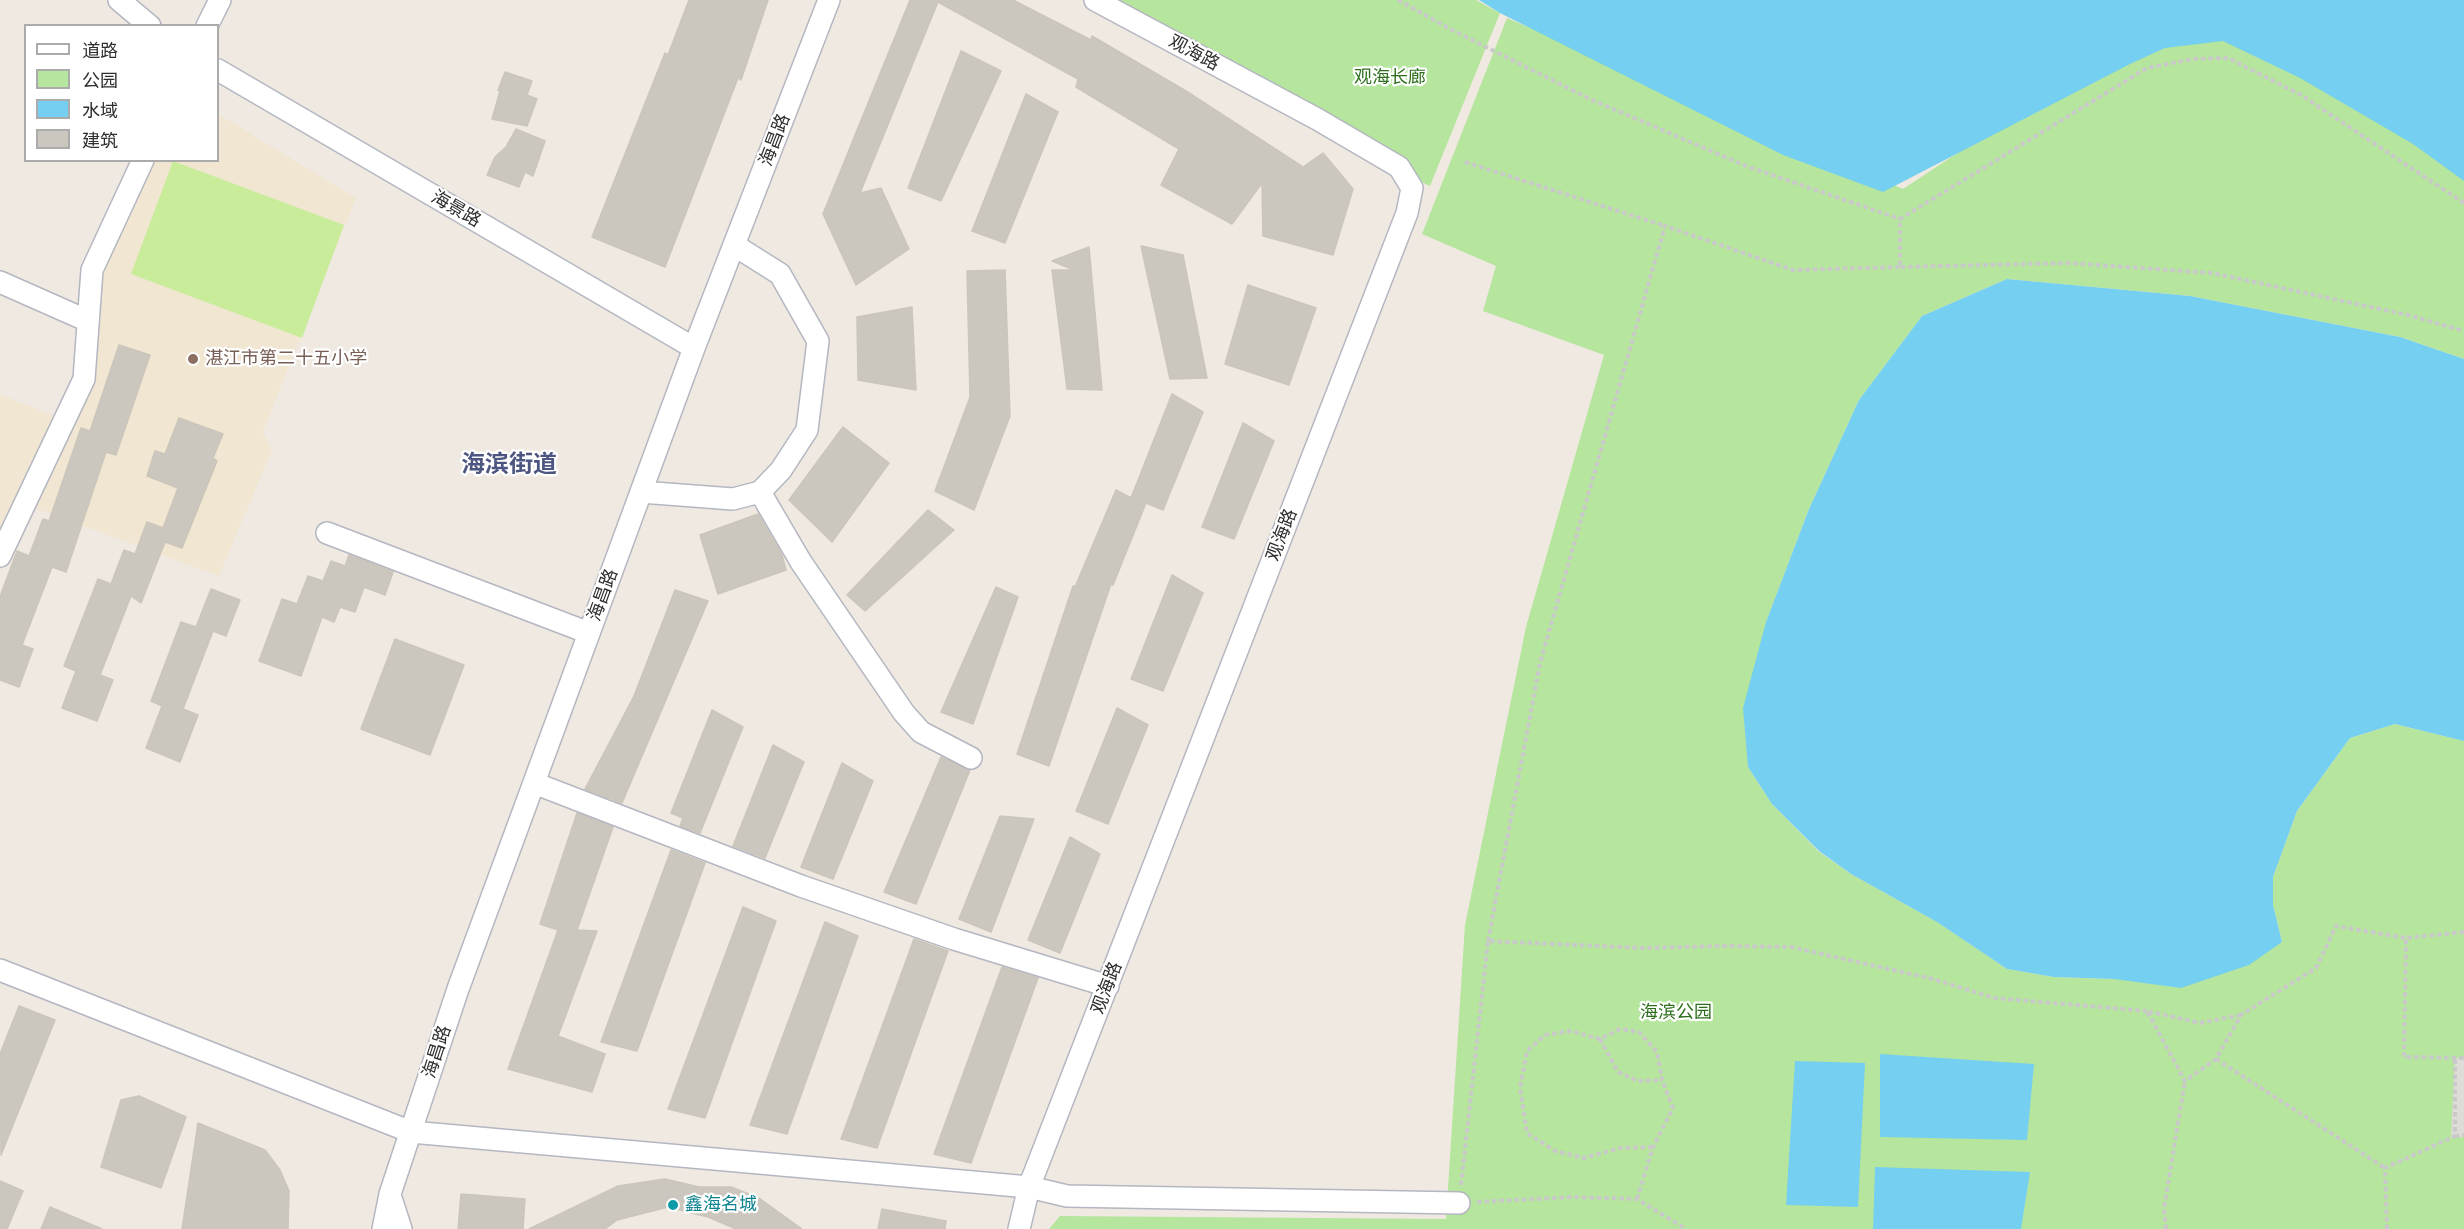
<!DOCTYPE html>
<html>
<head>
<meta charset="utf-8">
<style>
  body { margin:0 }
  #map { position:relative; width:2464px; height:1229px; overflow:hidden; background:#efe9e1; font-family:Quicksand,"Noto Sans SC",sans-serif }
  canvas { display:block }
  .legend { position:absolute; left:24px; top:24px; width:195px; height:138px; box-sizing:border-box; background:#fff; border:2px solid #ababab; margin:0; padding:8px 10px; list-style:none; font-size:18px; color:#2e2e2e }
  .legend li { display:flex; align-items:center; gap:12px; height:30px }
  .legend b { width:30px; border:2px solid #ababab }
</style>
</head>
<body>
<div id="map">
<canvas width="2464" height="1229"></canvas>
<ul class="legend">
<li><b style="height:8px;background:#fff"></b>道路</li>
<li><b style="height:16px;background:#b6e59e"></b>公园</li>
<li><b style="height:16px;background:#75cff0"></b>水域</li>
<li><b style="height:16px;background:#cbc7bf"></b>建筑</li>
</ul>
</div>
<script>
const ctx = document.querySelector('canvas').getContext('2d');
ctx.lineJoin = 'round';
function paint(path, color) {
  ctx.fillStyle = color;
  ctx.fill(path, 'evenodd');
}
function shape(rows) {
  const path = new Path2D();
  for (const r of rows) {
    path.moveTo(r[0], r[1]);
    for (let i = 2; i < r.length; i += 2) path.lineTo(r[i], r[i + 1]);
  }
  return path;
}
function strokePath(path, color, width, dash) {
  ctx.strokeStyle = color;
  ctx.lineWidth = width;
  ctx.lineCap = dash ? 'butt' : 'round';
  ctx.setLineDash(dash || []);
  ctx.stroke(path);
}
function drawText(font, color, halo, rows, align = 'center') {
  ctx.font = font + ' Quicksand,"Noto Sans SC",sans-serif';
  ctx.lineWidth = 4.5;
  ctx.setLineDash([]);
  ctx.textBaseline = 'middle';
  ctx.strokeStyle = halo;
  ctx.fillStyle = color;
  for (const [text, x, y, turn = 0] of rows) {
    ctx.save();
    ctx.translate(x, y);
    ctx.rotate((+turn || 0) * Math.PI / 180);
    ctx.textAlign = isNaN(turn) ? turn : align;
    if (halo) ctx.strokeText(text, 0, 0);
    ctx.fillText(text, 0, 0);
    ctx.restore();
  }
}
const education = shape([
  [218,114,356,198,263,432,272,450,219,576,13,500,0,528,0,394,70,423,98,272,152,161,218,160]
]);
const green = shape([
  [1101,0,1476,0,1500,13,1430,186,1392,169],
  [1507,18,1903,189,2006,121,2152,37,2244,38,2464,160,2464,359,2400,337,2190,296,2007,279,1922,316,1859,400,1809,509,1766,622,1748,767,1772,804,1818,851,1851,874,1937,922,2007,969,2054,977,2114,979,2282,942,2273,905,2273,877,2297,811,2350,738,2395,724,2464,741,2464,1229,1049,1229,1060,1216,1446,1219,1465,925,1526,627,1604,355,1483,311,1496,266,1422,234]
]);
const pitch = shape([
  [173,161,344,225,302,338,131,274]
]);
const plaza = shape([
  [2455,1058,2464,1058,2464,1137,2451,1138]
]);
const water = shape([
  [1479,0,2464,0,2464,181,2413,144,2300,78,2223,41,2165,48,2130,64,1883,192,1783,155,1500,13],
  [2007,279,2190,296,2400,337,2464,359,2464,741,2395,724,2350,738,2297,811,2273,877,2273,905,2282,942,2249,965,2181,988,2114,979,2054,977,2007,969,1937,922,1851,874,1819,851,1772,804,1748,767,1743,708,1766,622,1809,509,1859,400,1922,316],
  [1880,1054,2034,1064,2027,1140,1880,1137],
  [1795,1061,1865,1063,1858,1207,1786,1205],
  [1875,1167,2030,1172,2021,1229,1873,1229]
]);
const building = shape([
  [689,0,768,0,741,80,738,78,665,267,592,237,665,53,668,55,689,0],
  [910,0,1013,0,1091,40,1092,36,1186,91,1303,167,1323,153,1353,189,1333,255,1263,236,1262,183,1232,224,1161,185,1179,149,1076,87,1078,79,938,2,860,193,881,188,909,249,856,285,823,214,910,0],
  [961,51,1001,71,941,201,908,188,961,51],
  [505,72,532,81,527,95,537,99,527,126,492,119,500,91,498,90,505,72],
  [1026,94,1058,112,1005,243,972,231,1026,94],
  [516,129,545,141,533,176,525,172,519,187,487,175,495,157,506,147,516,129],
  [1141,246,1183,255,1207,378,1170,379,1141,246],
  [1089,247,1102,390,1067,389,1052,270,1074,270,1052,261,1089,247],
  [1005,270,1010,416,974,510,935,491,970,397,967,271,1005,270],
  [1248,285,1316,308,1289,385,1225,364,1248,285],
  [912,307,916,390,858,380,857,317,912,307],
  [119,345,150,355,116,455,106,452,66,572,52,567,22,645,33,649,19,687,0,680,0,597,17,551,29,556,43,519,49,521,81,428,90,431,119,345],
  [1172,394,1203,412,1163,510,1146,503,1113,585,1111,584,1049,766,1017,754,1073,586,1075,587,1116,490,1131,498,1172,394],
  [179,418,223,434,213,458,217,461,182,548,165,542,141,603,131,596,100,675,113,680,97,721,62,708,76,671,64,666,98,579,111,584,124,550,135,554,147,522,163,528,178,488,147,476,155,451,165,454,179,418],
  [1243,423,1274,441,1234,539,1202,527,1243,423],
  [843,427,889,463,832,542,789,500,843,427],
  [928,510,954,530,865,611,847,595,928,510],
  [758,514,782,555,786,570,718,594,700,535,758,514],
  [349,555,393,572,385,595,364,587,355,612,340,607,334,622,322,617,301,676,259,661,282,599,297,604,308,576,323,581,331,561,345,566,349,555],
  [1172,575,1203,593,1163,691,1131,679,1172,575],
  [996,587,1018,597,973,724,941,712,996,587],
  [211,589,240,600,226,636,213,631,183,709,198,715,180,762,146,748,162,706,151,701,181,622,196,627,211,589],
  [675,590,708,601,622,803,585,789,634,696,675,590],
  [395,639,464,665,430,755,361,729,395,639],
  [1117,708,1148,725,1108,824,1076,811,1117,708],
  [712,710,743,727,700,833,680,826,683,818,671,813,712,710],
  [773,745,804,762,765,858,733,846,773,745],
  [941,757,970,770,916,904,884,892,941,757],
  [842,763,873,781,833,879,801,867,842,763],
  [577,813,613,827,577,930,597,931,558,1036,605,1054,592,1092,508,1069,558,930,540,924,577,813],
  [1000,816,1034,819,991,932,959,919,1000,816],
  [1070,837,1100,854,1060,953,1028,940,1070,837],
  [671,850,705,863,637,1051,601,1042,671,850],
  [743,907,776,921,705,1118,668,1109,743,907],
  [825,922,858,936,787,1134,750,1125,825,922],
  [914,939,948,951,877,1148,841,1139,914,939],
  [1002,967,1038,978,971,1163,934,1154,1002,967],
  [19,1006,55,1020,1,1155,0,1054,19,1006],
  [139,1096,186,1117,161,1188,101,1167,121,1100,139,1096],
  [198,1123,265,1150,280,1170,289,1191,288,1229,182,1229,198,1123],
  [665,1179,699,1187,731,1187,759,1198,802,1229,736,1229,708,1217,668,1207,617,1220,605,1229,529,1229,618,1186,665,1179],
  [0,1181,23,1191,7,1229,0,1229,0,1181],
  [461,1194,525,1199,523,1229,458,1229,461,1194],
  [50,1207,102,1229,41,1229,50,1207],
  [882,1209,946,1221,945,1229,878,1229,882,1209]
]);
const path = shape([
  [1398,0,1450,29,1590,99,1746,166,1900,219],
  [1465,162,1665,226],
  [2464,203,2301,95,2228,58,2193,59,2147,68,1900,219,1900,267,2069,263,2212,273,2408,315,2464,331],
  [2464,932,2406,938,2404,1057,2464,1058],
  [1488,941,1540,663,1665,226,1793,270,1900,267],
  [2241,1015,2200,1023,2147,1011,2185,1081,2216,1059,2241,1015,2316,968,2336,926,2406,938],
  [1600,1039,1618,1072,1638,1081,1662,1080],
  [2216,1059,2385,1168],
  [2455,1136,2464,1135],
  [1461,1185,1488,941,1643,948,1723,946,1791,947,1933,979,1994,998,2147,1011],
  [1637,1199,1653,1147,1673,1108,1662,1080,1657,1052,1639,1032,1620,1029,1600,1039,1571,1031,1545,1035,1527,1051,1520,1088,1527,1133,1555,1151,1584,1158,1620,1148,1653,1147],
  [1477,1202,1573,1197,1637,1199,1686,1229],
  [2166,1229,2164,1208,2185,1081],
  [2387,1229,2385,1168,2455,1136,2455,1058]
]);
const minor = shape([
  [119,0,150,26],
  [207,26,220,0],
  [218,70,694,348],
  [0,282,88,321],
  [641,492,733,499,760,492,781,470,807,430,818,341,780,274,734,245],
  [760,492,801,562,904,713,921,732,971,758],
  [327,533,589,633],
  [0,556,84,379,92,270,143,160],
  [534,783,801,886,954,939,1108,986],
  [0,970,411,1132,1029,1187,1067,1196,1459,1203],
  [390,1195,401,1229],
  [383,1229,390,1194,458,989,694,348,829,0],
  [1019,1229,1029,1187,1407,213,1412,188,1399,167,1317,119,1095,0]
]);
const markers = [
  [193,359,6,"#8d6e63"],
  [673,1205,6,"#0f9aa8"]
];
const streetNames = [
  ["观海路",1194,53,28],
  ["海昌路",775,140,-69],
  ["海景路",456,209,30],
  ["观海路",1282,535,-69],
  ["海昌路",603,595,-70],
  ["观海路",1107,988,-69],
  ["海昌路",437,1052,-72]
];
const parkNames = [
  ["观海长廊",1390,78],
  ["海滨公园",1676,1013]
];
const educationNames = [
  ["湛江市第二十五小学",205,359]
];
const cultureNames = [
  ["鑫海名城",685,1205]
];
const districtNames = [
  ["海滨街道",509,465]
];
paint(education, '#f0e6d1');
paint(green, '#b6e59e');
paint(pitch, '#c9ec9a');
paint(plaza, '#dfdcd8');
paint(water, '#75cff0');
paint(building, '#cbc7bf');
strokePath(building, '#cbc5ba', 1.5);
strokePath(minor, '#b4b7c1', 24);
strokePath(path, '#c9c9c9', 4, [4.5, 3]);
strokePath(minor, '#fff', 21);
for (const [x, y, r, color] of markers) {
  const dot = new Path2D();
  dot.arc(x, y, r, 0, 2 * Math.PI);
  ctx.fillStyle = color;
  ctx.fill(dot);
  strokePath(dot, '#fff', 2);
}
drawText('18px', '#2e2e2e', '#fff', streetNames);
drawText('18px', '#2c6e1b', '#fff', parkNames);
drawText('18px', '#785e54', '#fff', educationNames, 'left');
drawText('18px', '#0d838f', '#fff', cultureNames, 'left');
drawText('bold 24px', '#4d5680', '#fff', districtNames);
</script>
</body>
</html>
